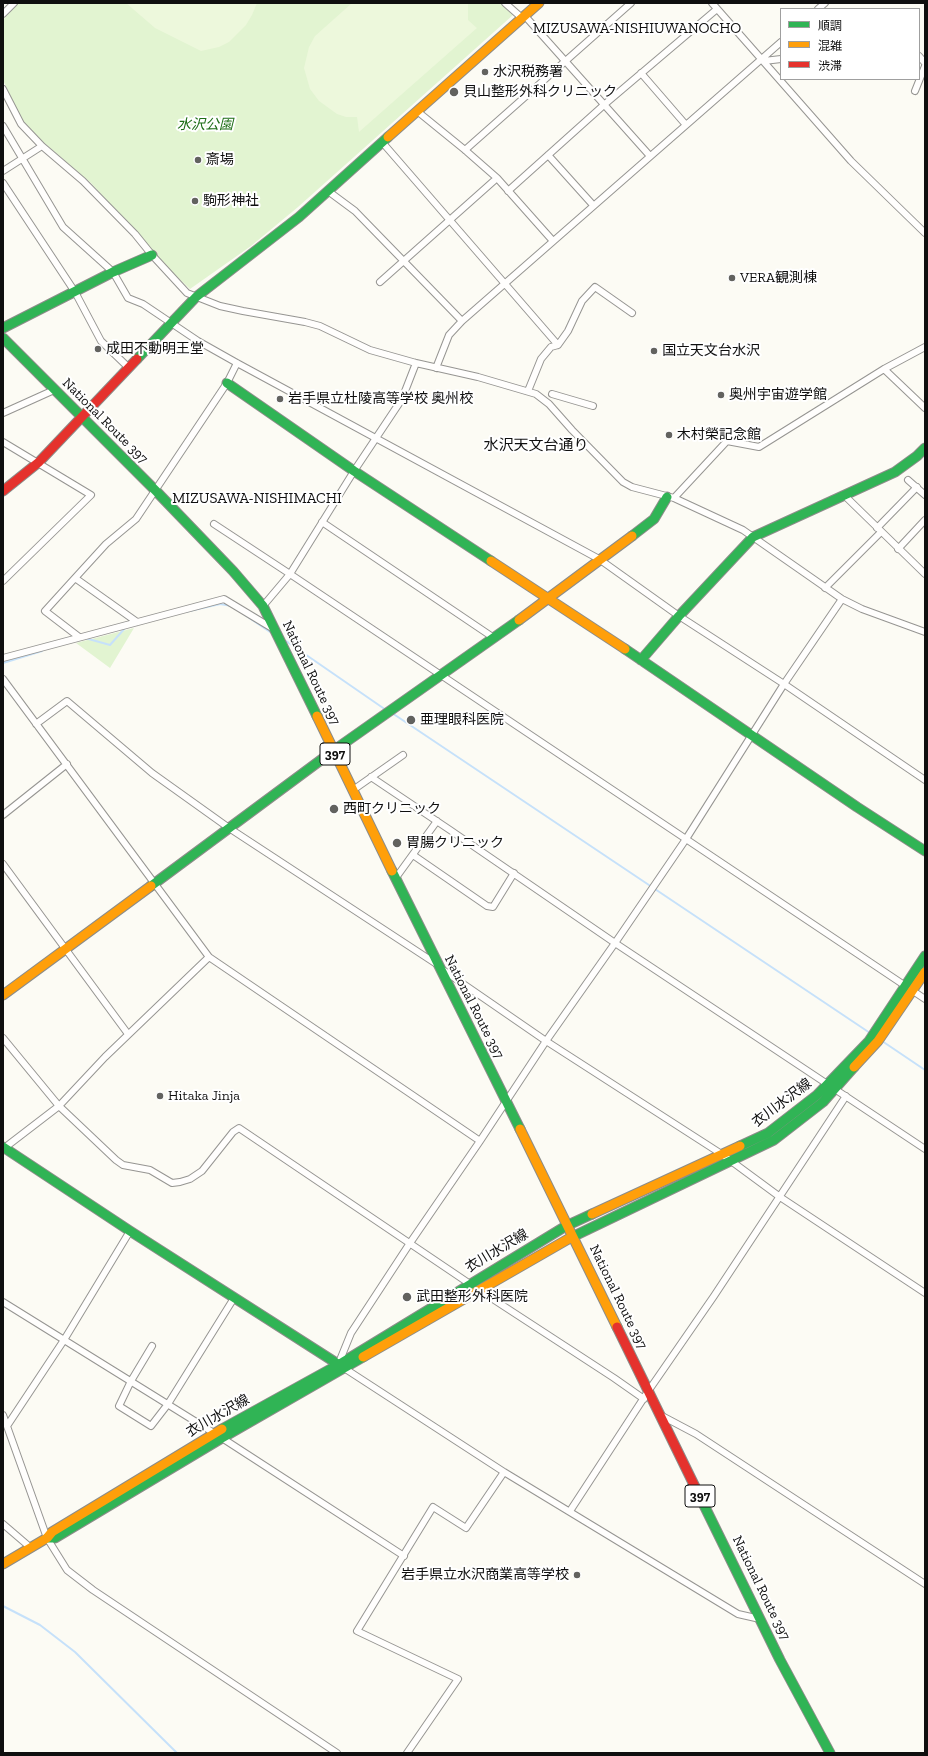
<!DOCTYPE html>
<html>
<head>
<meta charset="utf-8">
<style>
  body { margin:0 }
  #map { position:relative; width:928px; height:1756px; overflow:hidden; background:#fcfbf4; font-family:"Zilla Slab","Noto Sans JP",serif }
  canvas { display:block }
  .frame { position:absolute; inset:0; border:4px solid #0f0f0f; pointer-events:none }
  .legend { position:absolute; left:780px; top:8px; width:140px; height:72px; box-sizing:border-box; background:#fff; border:1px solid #9f9f9f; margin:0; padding:5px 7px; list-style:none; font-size:12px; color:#0f0f0f }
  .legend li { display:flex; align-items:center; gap:8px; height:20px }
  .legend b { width:20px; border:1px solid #9f9f9f }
</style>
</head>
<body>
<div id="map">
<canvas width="928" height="1756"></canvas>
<div class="frame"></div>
<ul class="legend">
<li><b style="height:5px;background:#30b455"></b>順調</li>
<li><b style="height:5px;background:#ff9f0a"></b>混雑</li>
<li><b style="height:5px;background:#e5322d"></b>渋滞</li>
</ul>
</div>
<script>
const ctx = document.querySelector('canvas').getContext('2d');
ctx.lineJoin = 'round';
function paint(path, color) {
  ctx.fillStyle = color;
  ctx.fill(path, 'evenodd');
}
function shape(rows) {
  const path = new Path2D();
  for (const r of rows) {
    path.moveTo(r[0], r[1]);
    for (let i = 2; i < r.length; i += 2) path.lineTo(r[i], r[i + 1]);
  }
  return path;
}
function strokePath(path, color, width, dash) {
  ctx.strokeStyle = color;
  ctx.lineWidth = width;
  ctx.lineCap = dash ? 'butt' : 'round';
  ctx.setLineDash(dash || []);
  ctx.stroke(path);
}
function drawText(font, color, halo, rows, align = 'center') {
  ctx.font = font + ' "Zilla Slab","Noto Sans JP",serif';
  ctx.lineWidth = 4;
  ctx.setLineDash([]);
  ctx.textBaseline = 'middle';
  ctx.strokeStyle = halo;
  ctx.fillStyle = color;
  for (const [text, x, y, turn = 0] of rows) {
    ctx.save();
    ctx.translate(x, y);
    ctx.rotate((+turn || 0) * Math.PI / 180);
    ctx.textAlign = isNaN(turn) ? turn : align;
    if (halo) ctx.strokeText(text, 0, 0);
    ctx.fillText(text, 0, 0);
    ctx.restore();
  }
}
const green = shape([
  [18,3,500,3,513,15,298,207,251,246,190,289,171,271,91,183,42,141,22,121,3,80,3,20],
  [134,628,110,668,76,643]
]);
const pitch = shape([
  [126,3,257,3,252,15,246,25,229,42,219,47,201,51,155,28],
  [352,3,468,3,468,20,477,28,359,132,357,117,346,117,337,114,319,101,310,89,304,68,309,47,315,36]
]);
const stream = shape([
  [185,612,220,604,232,606],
  [242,613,270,632],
  [85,638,110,645,125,628],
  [286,641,386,710],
  [3,663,42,651],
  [392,713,870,1033],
  [882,1041,925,1070],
  [3,1606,40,1625,75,1652,177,1753]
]);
const street = shape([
  [505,3,522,18],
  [712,3,851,161,925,233],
  [818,9,825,3],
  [3,14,14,3],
  [525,16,650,156],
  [919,56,925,63],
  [764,61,781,59],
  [641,73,686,125],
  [3,89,21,124,42,146],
  [915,91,925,66],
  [417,111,465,150,497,178,553,241],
  [3,126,63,227,113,272,128,298,143,304,198,341,237,363,599,559,679,616,784,684,925,780],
  [382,142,558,345],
  [465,150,631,3],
  [548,155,593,205],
  [3,171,42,146,83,181,135,234,152,255,187,293,220,306,243,311,305,322,320,326,370,350,416,363,478,377,536,394,549,404,572,430,623,482,632,487,674,498,743,530,842,599,862,609,925,632],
  [3,183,75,292,101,341,129,368],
  [328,191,355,211,462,321],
  [508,191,605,104,717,9],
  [380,282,497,178],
  [436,368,449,335,462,321,781,42],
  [884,369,925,408],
  [528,391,541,359,551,347,558,345,568,331,582,301,595,287,632,313],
  [552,394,593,406],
  [3,413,54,390],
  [3,442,91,495,3,581],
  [908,480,925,495],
  [844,495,925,574],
  [674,498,727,441,759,447,884,369,925,347],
  [322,522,494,638],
  [214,524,290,574,354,471,402,399,416,363],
  [877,528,917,487],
  [898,549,925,520],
  [75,578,45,611,79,637],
  [825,588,881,532],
  [263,606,290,574,925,999],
  [137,622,75,578,106,544,136,519,227,383,237,363],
  [3,658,224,599,272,628],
  [3,679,209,957,480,1141],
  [36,724,67,701,152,773,229,828,435,963],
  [371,777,450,830,615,943,925,1149],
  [353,790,403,755],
  [3,815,67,764],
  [413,855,487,906,493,907,514,873],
  [3,864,128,1034],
  [395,879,437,821],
  [443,970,546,1041,723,1155,780,1197,925,1293],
  [3,1038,59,1106,116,1160,123,1165,150,1170,172,1183,180,1182,190,1179,202,1171,233,1132,239,1128,470,1284],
  [3,1149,59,1106,105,1057,209,957],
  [479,1290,614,1378,644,1399],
  [3,1302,222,1438,404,1556],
  [152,1346,131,1381,119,1406,151,1426,168,1404,234,1298],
  [338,1365,351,1333,410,1243,480,1141,546,1041,615,943,686,839,784,684,842,599],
  [344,1368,504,1472,738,1614,760,1619],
  [3,1415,47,1538,67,1570,93,1590,337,1753],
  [662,1416,696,1434,925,1584],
  [7,1426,64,1340,130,1231],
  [570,1511,649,1390,714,1296,846,1096],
  [3,1524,31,1548],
  [407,1753,458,1679,357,1631,433,1507,466,1528,504,1472]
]);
const fast = shape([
  [3,328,113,272,152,255],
  [3,338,155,490,233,571,263,606,317,716],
  [137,359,196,297,299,217,388,137],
  [227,383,354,471,491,561],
  [632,536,654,519,667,497],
  [625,649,857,807,925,851],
  [641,660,679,616,753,537,895,472,917,456,925,448],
  [392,871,520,1129],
  [151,886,333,751,519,620],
  [740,1146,768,1133,817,1095,869,1041,925,956],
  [3,1147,130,1231,341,1366],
  [570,1238,774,1140,823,1102,854,1067],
  [222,1429,338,1365,566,1226,592,1214],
  [699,1495,780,1660,830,1753],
  [47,1538,55,1538,222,1438,363,1357]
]);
const slow = shape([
  [388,137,539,3],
  [491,561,625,649],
  [519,620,632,536],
  [317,716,392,871],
  [3,995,151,886],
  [854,1067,878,1041,925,972],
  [520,1129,617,1327],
  [592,1214,740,1146],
  [363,1357,570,1238],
  [3,1564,47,1538,52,1532,222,1429]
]);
const jam = shape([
  [3,491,39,462,137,359],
  [617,1327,699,1495]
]);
const markers = [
  [485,72,4,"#62625f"],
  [454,92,5,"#62625f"],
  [198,160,4,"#62625f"],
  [195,201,4,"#62625f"],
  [732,278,4,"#62625f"],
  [98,349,4,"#62625f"],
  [654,351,4,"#62625f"],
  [721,395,4,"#62625f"],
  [280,399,4,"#62625f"],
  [669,435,4,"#62625f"],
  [411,720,5,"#62625f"],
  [334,809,5,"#62625f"],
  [397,843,5,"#62625f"],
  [160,1096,4,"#62625f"],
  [407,1297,5,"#62625f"],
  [577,1575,4,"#62625f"]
];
const shields = [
  [335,754,30],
  [700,1496,30]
];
const shieldNames = [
  ["397",335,754],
  ["397",700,1496]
];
const poiNames = [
  ["水沢税務署",493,72],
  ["貝山整形外科クリニック",463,92],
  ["斎場",206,160],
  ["駒形神社",203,201],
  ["VERA観測棟",740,278],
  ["成田不動明王堂",106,349],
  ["国立天文台水沢",662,351],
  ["奥州宇宙遊学館",729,395],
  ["岩手県立杜陵高等学校 奥州校",288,399],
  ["木村榮記念館",677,435],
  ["亜理眼科医院",420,720],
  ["西町クリニック",343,809],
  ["胃腸クリニック",406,843],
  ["Hitaka Jinja",168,1096],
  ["武田整形外科医院",416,1297],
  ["岩手県立水沢商業高等学校",569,1575,"right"]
];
const parkNames = [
  ["水沢公園",205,125]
];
const streetNames = [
  ["National Route 397",105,421,45],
  ["National Route 397",311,673,64],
  ["National Route 397",474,1007,63],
  ["衣川水沢線",782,1103,-37],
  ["衣川水沢線",497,1251,-31],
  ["National Route 397",618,1297,64],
  ["衣川水沢線",218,1416,-30],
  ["National Route 397",761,1588,64]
];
const neighbourhoodNames = [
  ["MIZUSAWA-NISHIUWANOCHO",637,29],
  ["水沢天文台通り",536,446],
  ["MIZUSAWA-NISHIMACHI",257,499]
];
paint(green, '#e2f4d1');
paint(pitch, '#edf8dc');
strokePath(stream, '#c6e1fa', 2);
strokePath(street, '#969592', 8);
strokePath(fast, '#8c8c89', 11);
strokePath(slow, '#8c8c89', 11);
strokePath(jam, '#8c8c89', 11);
strokePath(street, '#fffefd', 6);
strokePath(fast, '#30b455', 9);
strokePath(slow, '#ff9f0a', 9);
strokePath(jam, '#e5322d', 9);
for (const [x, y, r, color] of markers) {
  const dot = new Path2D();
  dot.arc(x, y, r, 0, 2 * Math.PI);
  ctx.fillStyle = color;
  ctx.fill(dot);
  strokePath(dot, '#fff', 1.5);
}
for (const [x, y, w] of shields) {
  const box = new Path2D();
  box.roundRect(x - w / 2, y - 11, w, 22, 3);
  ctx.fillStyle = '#fff';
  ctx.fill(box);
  strokePath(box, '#0f0f0f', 1);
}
drawText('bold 13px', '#0f0f0f', null, shieldNames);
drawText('14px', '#0f0f0f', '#fff', poiNames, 'left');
drawText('italic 14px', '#1e6e17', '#fff', parkNames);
drawText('14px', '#0f0f0f', '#fff', streetNames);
drawText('15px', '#0f0f0f', '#fff', neighbourhoodNames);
</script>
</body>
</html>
